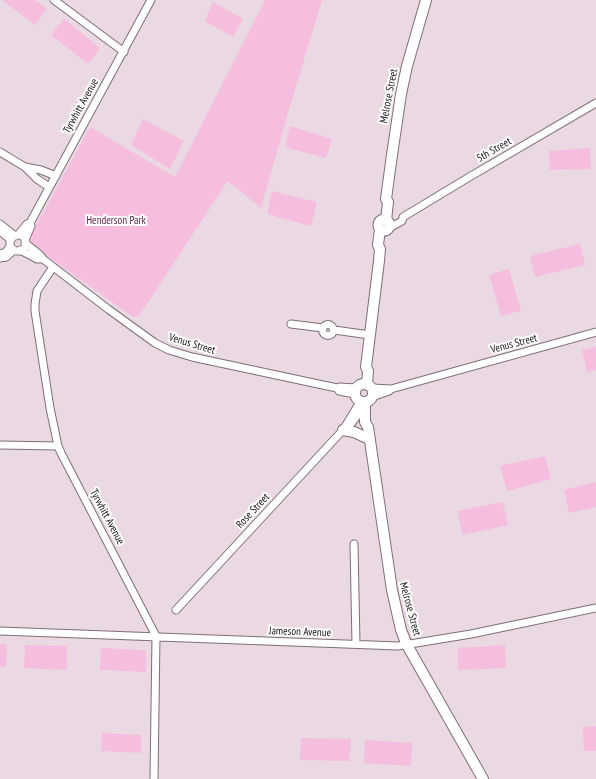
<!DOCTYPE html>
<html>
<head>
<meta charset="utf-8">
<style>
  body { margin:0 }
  canvas { display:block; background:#ead8e3 }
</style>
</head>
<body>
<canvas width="596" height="779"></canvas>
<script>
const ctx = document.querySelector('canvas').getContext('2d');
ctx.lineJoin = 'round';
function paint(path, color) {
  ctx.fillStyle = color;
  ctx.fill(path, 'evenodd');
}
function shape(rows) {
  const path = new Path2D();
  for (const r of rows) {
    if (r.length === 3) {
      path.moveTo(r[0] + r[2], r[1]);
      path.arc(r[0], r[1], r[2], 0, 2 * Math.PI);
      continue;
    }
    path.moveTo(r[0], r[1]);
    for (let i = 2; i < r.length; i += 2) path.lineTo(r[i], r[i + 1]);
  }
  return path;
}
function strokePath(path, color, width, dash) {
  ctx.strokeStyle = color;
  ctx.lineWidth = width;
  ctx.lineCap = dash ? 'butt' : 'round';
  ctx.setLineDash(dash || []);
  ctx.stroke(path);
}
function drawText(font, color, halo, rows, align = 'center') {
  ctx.font = font + ' "PT Sans Narrow",sans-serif';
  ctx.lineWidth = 4;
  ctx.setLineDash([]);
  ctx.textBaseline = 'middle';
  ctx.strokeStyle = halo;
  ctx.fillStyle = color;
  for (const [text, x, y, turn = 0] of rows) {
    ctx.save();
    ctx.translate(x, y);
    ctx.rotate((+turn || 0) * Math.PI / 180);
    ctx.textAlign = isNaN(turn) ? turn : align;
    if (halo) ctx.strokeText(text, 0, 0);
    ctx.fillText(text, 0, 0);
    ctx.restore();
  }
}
const green = shape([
  [2,0,35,0,47,9,35,25],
  [265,0,322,0,288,113,261,208,229,182,227,182,139,316,133,317,28,242,38,222,90,127,175,177],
  [213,2,243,19,233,37,205,21],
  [64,19,100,48,88,64,51,35],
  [143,119,184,141,170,169,131,145],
  [290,126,332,139,326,158,285,147],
  [590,148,591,169,550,170,549,151],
  [272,191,317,202,311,226,267,214],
  [580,244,585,265,535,277,530,256],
  [509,269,521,311,501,316,489,275],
  [596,347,596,370,587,372,582,350],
  [545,456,551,479,507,491,500,466],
  [596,482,596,507,569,513,564,490],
  [503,502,508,525,463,535,457,511],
  [0,644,7,644,6,667,0,667],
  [25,645,67,646,67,670,24,668],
  [505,645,506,668,458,670,458,648],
  [101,648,146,650,146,672,100,670],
  [596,726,596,751,584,751,583,727],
  [102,733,141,735,141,753,101,751],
  [301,738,351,739,349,761,300,760],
  [365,740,412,743,411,766,364,763]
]);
const street = shape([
  [54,0,124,52],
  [0,152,25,167],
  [49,187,37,179,25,167,41,170,56,176],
  [0,224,15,236],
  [389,228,402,221,403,217,471,176,596,103],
  [0,231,11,240],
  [18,235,27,224,30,223],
  [18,243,8],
  [25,240,31,226,30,223,151,0],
  [25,243,40,255,43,259,108,309,155,343,169,350,192,357,337,388,339,391,355,394],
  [20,250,37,259,43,259],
  [0,254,6,252,10,246],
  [0,258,6,257,14,250],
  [53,267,37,291,35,304,35,311,50,408,58,446,61,453,156,636,154,779],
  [291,324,323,328],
  [328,330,5.5],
  [334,330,370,335],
  [337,388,340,387,356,388],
  [372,388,391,389],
  [372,397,389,391,391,389,596,332],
  [351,424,360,412,363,404],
  [0,445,58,446],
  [354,544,356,644],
  [176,610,343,430,360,402],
  [0,631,398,646,471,634,596,608]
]);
const secondary = shape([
  [384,225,5.5],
  [386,220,388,202,386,199,391,162,401,94,407,66,426,0],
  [364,393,9],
  [367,385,368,371,366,367,379,261,380,249,378,245,380,229],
  [365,402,365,422,368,427,392,590,401,630,407,645,483,779],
  [343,430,354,432,369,439]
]);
const streetNames = [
  ["Melrose Street",389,96,-79],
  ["Tyrwhitt Avenue",81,106,-61],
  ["5th Street",494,150,-30],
  ["Venus Street",192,344,17],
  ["Venus Street",514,344,-15],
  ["Rose Street",253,511,-47],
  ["Tyrwhitt Avenue",107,517,62],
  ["Melrose Street",410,609,75],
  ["Jameson Avenue",300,632,2]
];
const parkNames = [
  ["Henderson Park",116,221]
];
paint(green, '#f5bede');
strokePath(street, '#7f6f78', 9);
strokePath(secondary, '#7f6f78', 12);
strokePath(street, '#fff', 7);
strokePath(secondary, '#fff', 10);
drawText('11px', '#1b1518', '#fff', streetNames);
drawText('11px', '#61224c', '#fff', parkNames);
</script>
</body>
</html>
